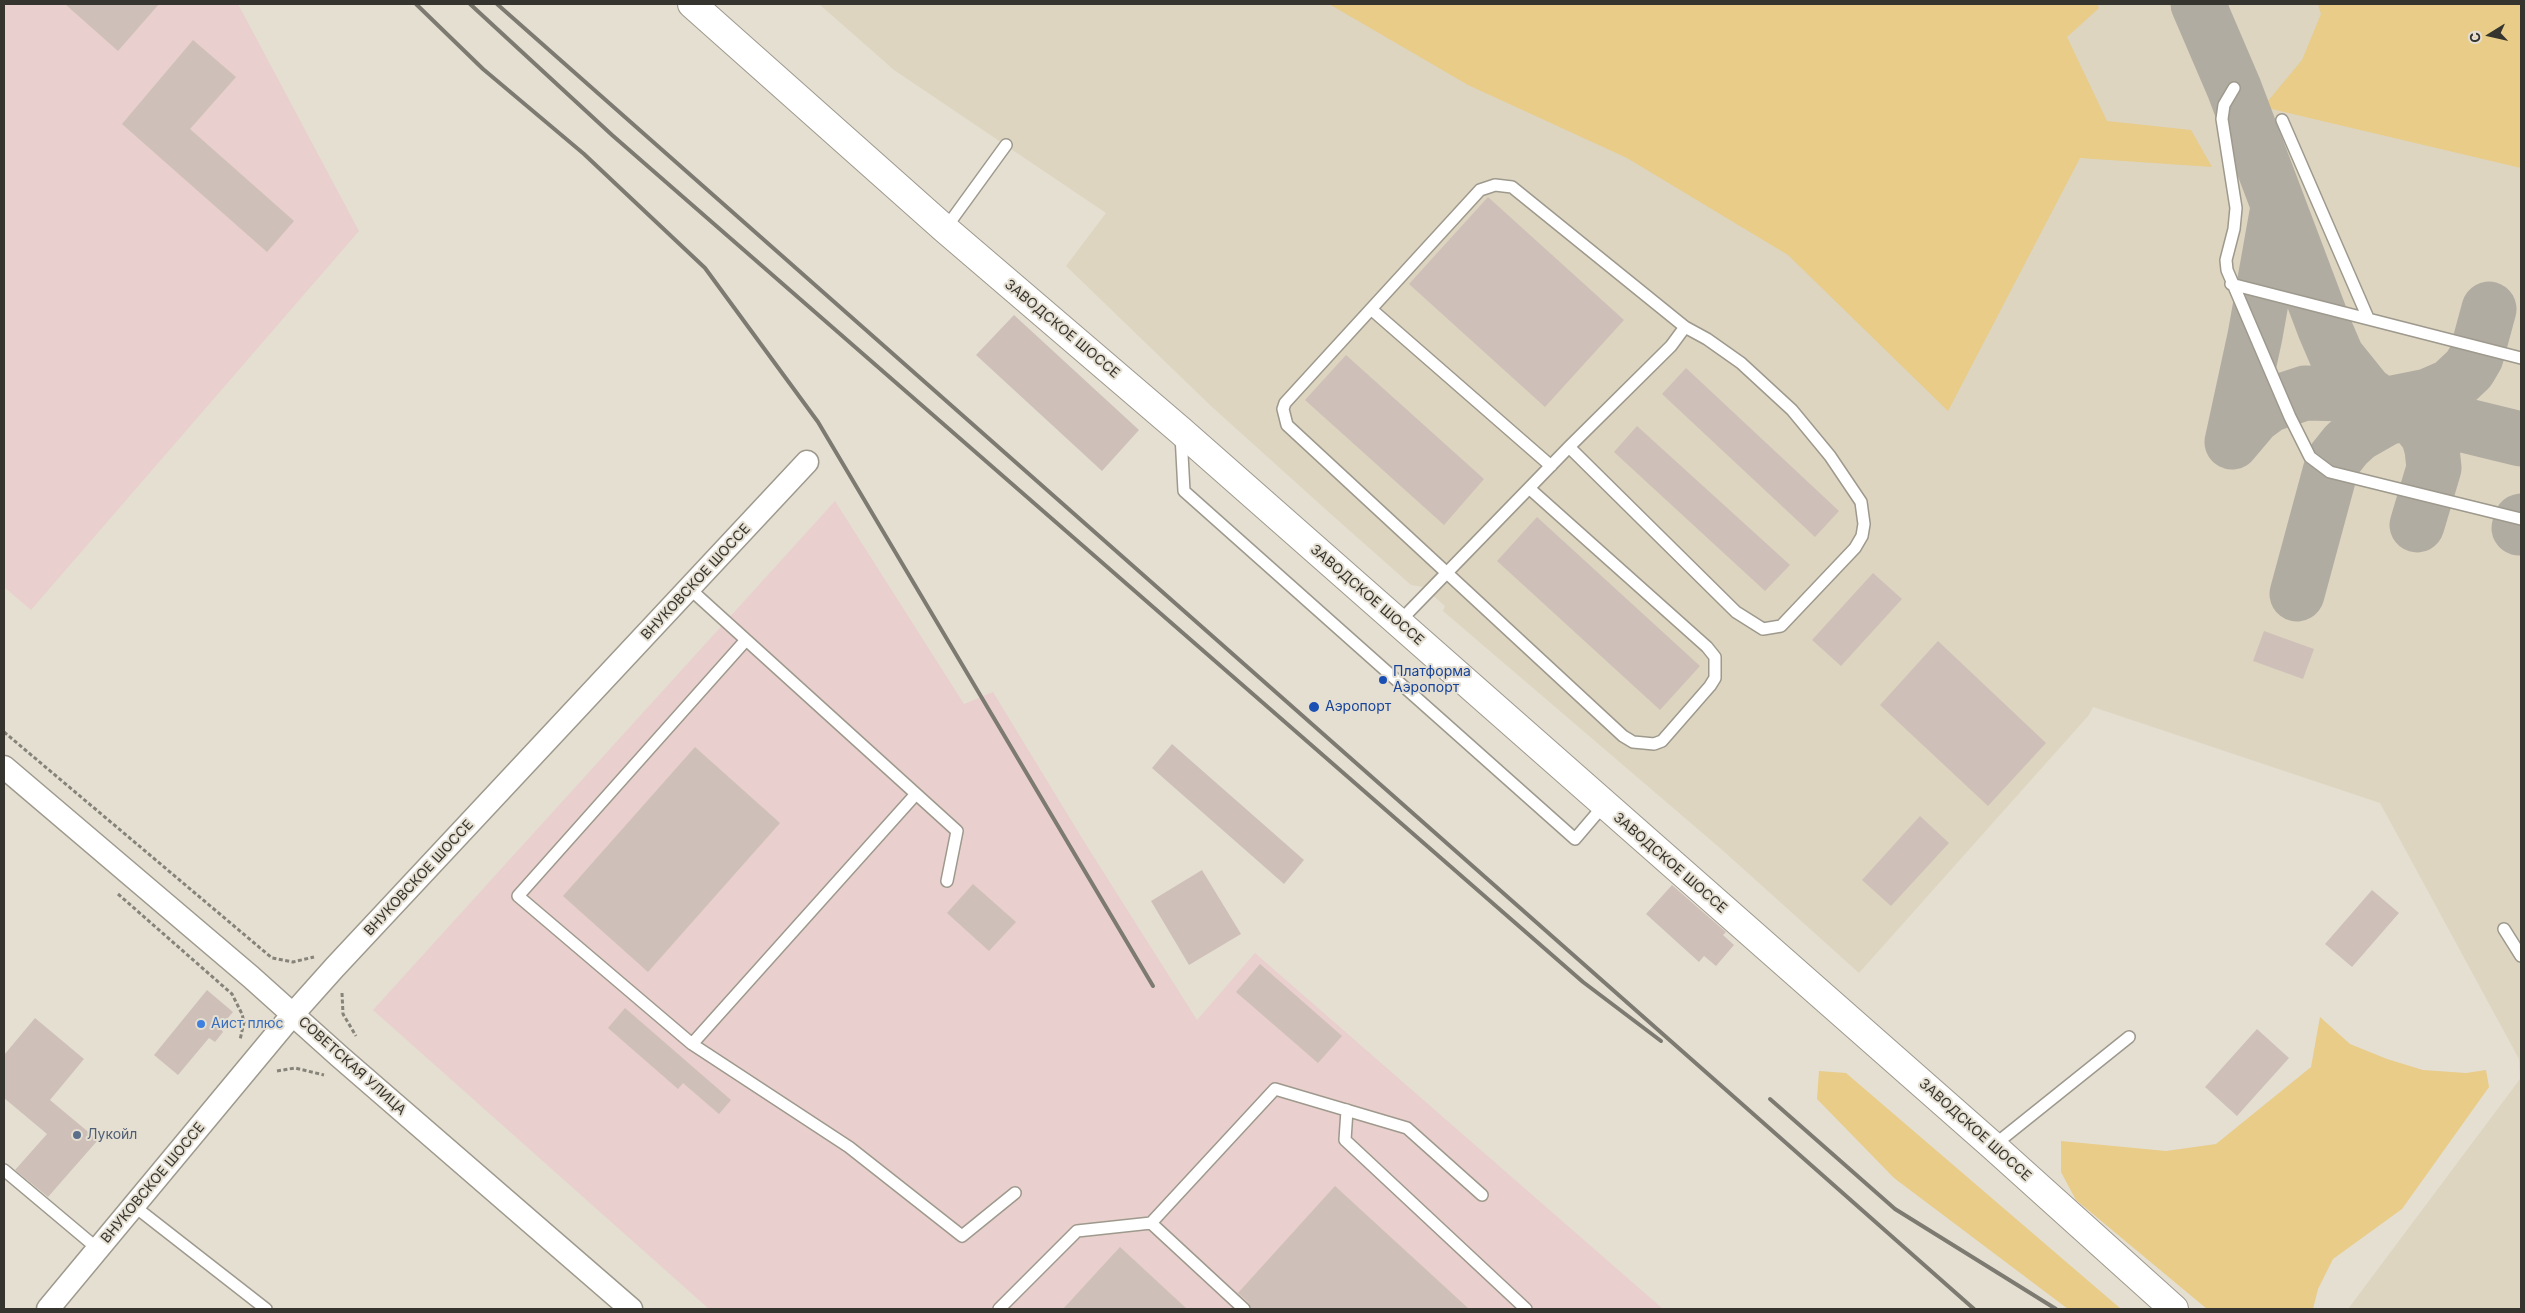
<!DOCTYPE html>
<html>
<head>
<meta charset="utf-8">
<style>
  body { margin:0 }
  #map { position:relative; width:2525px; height:1313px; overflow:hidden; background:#e5dfd2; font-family:Inter,sans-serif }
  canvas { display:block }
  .frame { position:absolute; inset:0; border:5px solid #36342e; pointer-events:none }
  .north { position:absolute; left:2465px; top:10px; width:50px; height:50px; -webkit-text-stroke:4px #e5dfd2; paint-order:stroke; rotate:260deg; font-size:14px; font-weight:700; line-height:20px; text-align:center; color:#36342e }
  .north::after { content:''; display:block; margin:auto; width:18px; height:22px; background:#36342e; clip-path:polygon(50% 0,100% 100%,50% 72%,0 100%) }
</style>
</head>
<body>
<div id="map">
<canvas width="2525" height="1313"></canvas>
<div class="frame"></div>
<div class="north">С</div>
</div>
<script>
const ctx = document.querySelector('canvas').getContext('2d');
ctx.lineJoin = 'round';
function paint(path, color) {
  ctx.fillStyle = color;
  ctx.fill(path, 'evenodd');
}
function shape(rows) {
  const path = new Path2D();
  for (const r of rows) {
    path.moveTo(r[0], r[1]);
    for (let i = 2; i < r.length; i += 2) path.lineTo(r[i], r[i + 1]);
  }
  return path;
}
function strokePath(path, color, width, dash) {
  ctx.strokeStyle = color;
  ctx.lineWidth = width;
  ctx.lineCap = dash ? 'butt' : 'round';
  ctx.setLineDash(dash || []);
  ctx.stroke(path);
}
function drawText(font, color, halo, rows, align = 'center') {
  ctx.font = font + ' Inter,sans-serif';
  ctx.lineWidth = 4;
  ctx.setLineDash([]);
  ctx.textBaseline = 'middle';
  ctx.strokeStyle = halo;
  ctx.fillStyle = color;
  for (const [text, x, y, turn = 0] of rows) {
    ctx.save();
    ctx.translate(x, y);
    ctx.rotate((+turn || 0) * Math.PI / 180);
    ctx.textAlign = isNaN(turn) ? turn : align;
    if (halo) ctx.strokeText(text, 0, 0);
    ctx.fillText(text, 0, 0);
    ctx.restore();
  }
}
const built = shape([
  [819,4,2521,4,2521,1309,2348,1309,2520,1079,2519,1059,2380,803,2093,707,2089,715,1859,973,1720,848,1443,611,1445,606,1423,587,1411,585,1333,516,1211,406,1066,266,1106,213,894,70]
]);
const industrial = shape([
  [4,4,238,4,359,231,31,610,4,587],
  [835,501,964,704,993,692,1085,843,1197,1020,1255,953,1663,1309,709,1309,373,1010]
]);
const green = shape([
  [1329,4,2097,4,2099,8,2067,37,2107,121,2191,130,2212,167,2080,158,1948,411,1788,255,1627,158,1468,85],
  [2318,4,2521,4,2521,168,2263,107,2302,60,2321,14],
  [2320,1017,2350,1044,2387,1059,2423,1070,2466,1073,2486,1070,2489,1087,2402,1209,2333,1259,2318,1289,2313,1309,2207,1309,2076,1200,2061,1172,2061,1141,2166,1151,2216,1144,2311,1067],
  [1819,1071,1846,1073,2121,1309,2068,1309,1894,1178,1817,1099]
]);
const taxiway = shape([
  [2198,4,2234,88,2325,329,2337,357,2366,393,2383,405,2428,396,2451,386,2469,369,2476,357,2489,309],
  [2232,442,2254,416,2269,405,2305,393,2347,394,2410,412,2428,435,2432,449,2434,468,2417,525],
  [2232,442,2255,336,2278,207],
  [2519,528,2521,521],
  [2297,594,2330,472,2334,460,2346,445,2358,434,2386,418,2410,412,2521,439]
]);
const building = shape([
  [65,4,159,4,118,51],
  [193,40,236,77,190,129,294,221,267,252,122,124],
  [1488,197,1624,320,1545,407,1409,284],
  [1014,315,1139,430,1102,471,976,355],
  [1346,355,1484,479,1444,525,1305,400],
  [1686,368,1839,511,1815,537,1662,394],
  [1637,426,1790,565,1765,591,1614,452],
  [1537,517,1700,666,1660,710,1497,561],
  [1873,573,1902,599,1841,666,1812,640],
  [2264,631,2314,649,2303,679,2253,661],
  [1938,641,2046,743,1988,806,1880,705],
  [1172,744,1304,860,1284,884,1152,768],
  [695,747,780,823,648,972,563,896],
  [1920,816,1949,843,1891,906,1862,880],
  [1202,870,1241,934,1189,965,1151,901],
  [973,884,1016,922,989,951,947,913],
  [1672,885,1726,932,1723,935,1734,945,1716,966,1704,956,1699,962,1646,914],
  [2372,890,2399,913,2352,967,2325,944],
  [1260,964,1342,1036,1318,1063,1236,992],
  [207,990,233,1012,220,1027,223,1032,215,1042,209,1038,178,1075,154,1055],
  [625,1008,731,1100,719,1114,683,1083,678,1089,608,1028],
  [35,1018,84,1059,50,1100,98,1140,48,1197,15,1170,47,1134,4,1098,4,1055],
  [2257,1029,2289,1058,2237,1116,2205,1087],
  [1335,1186,1469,1309,1251,1309,1249,1303,1238,1293],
  [1120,1247,1187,1309,1063,1309]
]);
const path = shape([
  [4,732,272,958,293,962,314,957],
  [118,894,232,994,242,1014,244,1022,240,1040],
  [342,993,343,1014,356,1036],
  [277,1071,295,1068,324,1075]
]);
const lane = shape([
  [2234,88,2224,105,2222,119,2236,208,2234,229,2226,260,2227,270,2290,417,2310,457,2330,472,2521,519],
  [2282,120,2368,318],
  [945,229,1006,145],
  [2231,284,2521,358],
  [1371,309,1480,190,1495,185,1512,187,1685,327,1707,339,1741,363,1792,410,1830,456,1861,502,1864,524,1862,536,1855,548,1781,626,1763,629,1736,612,1569,447],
  [1181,435,1184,491,1575,839,1604,805],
  [1530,489,1707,647,1715,657,1715,678,1710,686,1662,741,1654,744,1644,743,1633,742,1623,736,1287,425,1283,409,1285,403,1371,309,1551,466],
  [690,589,957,831,947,881],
  [1398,623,1569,447,1671,346,1685,327],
  [746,640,518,896,692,1044,849,1147,962,1236,1015,1193],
  [2504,929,2521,956],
  [692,1044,916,794],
  [1347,1110,1345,1140,1526,1309],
  [1993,1146,2129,1037],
  [4,1170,98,1249],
  [134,1206,266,1309],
  [1151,1223,1244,1309],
  [999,1309,1077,1231,1151,1223,1275,1089,1407,1128,1482,1195]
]);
const street = shape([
  [4,767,251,977,339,1056,631,1309],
  [48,1309,293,1014,335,967,807,462]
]);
const secondary = shape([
  [692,4,945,229,1181,431,1993,1146,2174,1309]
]);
const rail = shape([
  [416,4,483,69,584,154,705,268,818,422,1153,986],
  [470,4,612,135,1583,982,1661,1041],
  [497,4,1974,1309],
  [1770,1099,1895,1209,2056,1309]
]);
const markers = [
  [1383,680,5,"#1a4fb4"],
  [1314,707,6,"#1a4fb4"],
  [201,1024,5,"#3f7fe0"],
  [77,1135,5,"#5c6f8a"]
];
const streetNames = [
  ["ЗАВОДСКОЕ ШОССЕ",1062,329,40],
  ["ВНУКОВСКОЕ ШОССЕ",696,582,-47],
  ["ЗАВОДСКОЕ ШОССЕ",1367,595,41],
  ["ЗАВОДСКОЕ ШОССЕ",1670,863,41],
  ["ВНУКОВСКОЕ ШОССЕ",419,878,-47],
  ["СОВЕТСКАЯ УЛИЦА",352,1066,42],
  ["ЗАВОДСКОЕ ШОССЕ",1975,1130,42],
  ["ВНУКОВСКОЕ ШОССЕ",153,1183,-50]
];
const transitNames = [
  ["Платформа",1393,672],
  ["Аэропорт",1393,688],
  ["Аэропорт",1325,707]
];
const shopNames = [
  ["Аист плюс",211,1024]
];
const serviceNames = [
  ["Лукойл",87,1135]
];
paint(built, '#ddd5c0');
paint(industrial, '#e9cfcd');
paint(green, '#e8cc87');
strokePath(taxiway, '#b1aca2', 55);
paint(building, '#cec0b8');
strokePath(lane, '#9e998d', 14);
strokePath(street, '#9e998d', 25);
strokePath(secondary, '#9e998d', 30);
strokePath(path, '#868379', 3, [4, 2.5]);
strokePath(lane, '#fff', 11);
strokePath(street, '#fff', 22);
strokePath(secondary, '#fff', 28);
strokePath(rail, '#7d7a71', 4);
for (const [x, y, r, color] of markers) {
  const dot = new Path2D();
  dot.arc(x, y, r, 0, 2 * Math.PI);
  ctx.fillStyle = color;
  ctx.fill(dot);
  strokePath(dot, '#e5dfd2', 2);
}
drawText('14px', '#36342e', '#e5dfd2', streetNames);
drawText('14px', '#164399', '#e5dfd2', transitNames, 'left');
drawText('14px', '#366cbe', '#e5dfd2', shopNames, 'left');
drawText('14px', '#4e5e75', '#e5dfd2', serviceNames, 'left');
</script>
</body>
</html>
